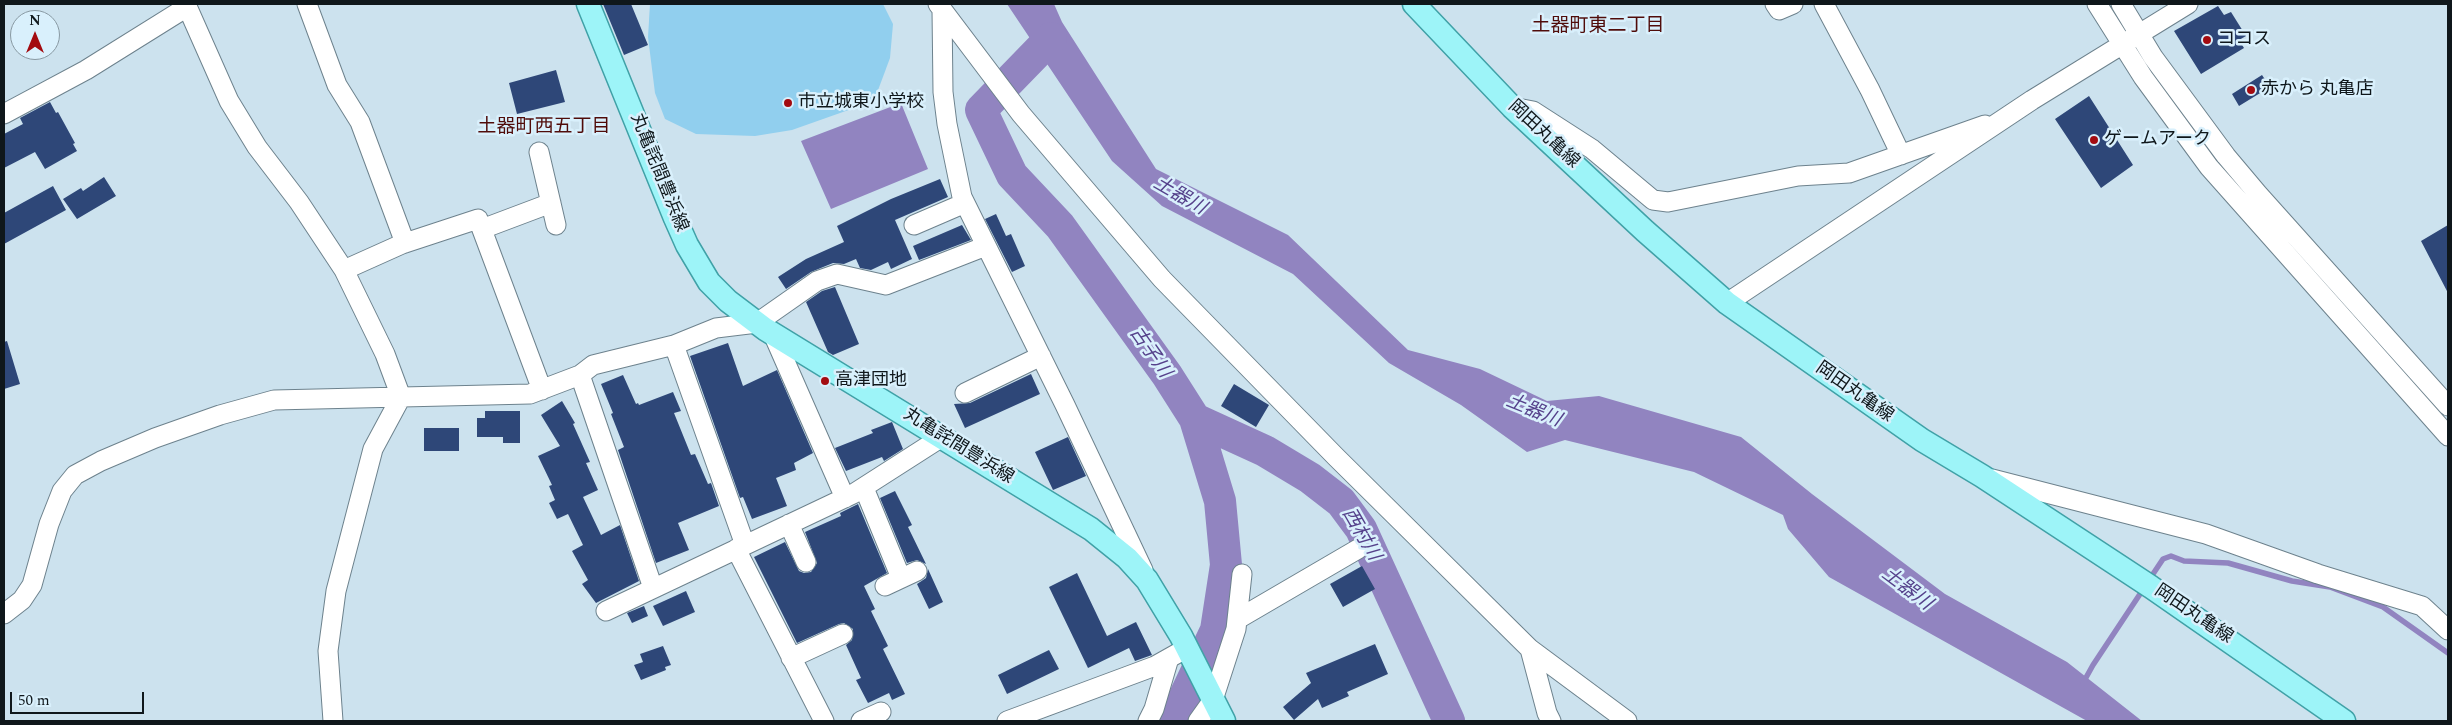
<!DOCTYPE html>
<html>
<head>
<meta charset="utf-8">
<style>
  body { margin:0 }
  #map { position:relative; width:2452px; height:725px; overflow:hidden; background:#cce2ee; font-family:Spectral,serif }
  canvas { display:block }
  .frame { position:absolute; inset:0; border:5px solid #0f171b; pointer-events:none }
  .north { position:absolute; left:10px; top:10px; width:50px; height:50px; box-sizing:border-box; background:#d9f0fc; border:1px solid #8899a2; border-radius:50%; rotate:0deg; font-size:14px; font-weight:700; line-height:20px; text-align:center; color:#0f171b }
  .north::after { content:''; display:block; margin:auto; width:18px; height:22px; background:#a30b10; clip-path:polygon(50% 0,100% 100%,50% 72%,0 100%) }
  .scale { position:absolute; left:10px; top:692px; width:134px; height:22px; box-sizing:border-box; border:2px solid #0f171b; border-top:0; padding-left:6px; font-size:15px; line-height:18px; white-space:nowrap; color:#0f171b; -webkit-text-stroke:4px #d9f0fc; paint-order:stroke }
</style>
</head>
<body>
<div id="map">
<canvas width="2452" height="725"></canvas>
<div class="frame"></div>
<div class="north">N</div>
<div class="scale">50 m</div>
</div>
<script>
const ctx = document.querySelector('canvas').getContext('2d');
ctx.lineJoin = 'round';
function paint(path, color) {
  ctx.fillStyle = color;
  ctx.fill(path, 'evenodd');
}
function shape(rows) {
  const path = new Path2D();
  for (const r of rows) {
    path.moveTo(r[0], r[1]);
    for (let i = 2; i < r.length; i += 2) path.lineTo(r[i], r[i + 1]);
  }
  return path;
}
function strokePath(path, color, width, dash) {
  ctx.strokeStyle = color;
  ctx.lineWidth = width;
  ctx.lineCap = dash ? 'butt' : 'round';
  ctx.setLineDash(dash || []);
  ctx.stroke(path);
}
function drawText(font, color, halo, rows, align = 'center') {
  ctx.font = font + ' Spectral,"Noto Sans JP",serif';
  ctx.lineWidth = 5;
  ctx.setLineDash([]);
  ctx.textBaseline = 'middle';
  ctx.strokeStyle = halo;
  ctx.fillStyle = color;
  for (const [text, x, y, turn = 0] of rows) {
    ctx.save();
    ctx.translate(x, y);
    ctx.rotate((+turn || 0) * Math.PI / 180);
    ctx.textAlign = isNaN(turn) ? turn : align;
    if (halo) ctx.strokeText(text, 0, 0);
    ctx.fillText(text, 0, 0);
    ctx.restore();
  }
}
const green = shape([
  [650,4,883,4,893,24,890,58,874,101,792,130,755,136,696,134,665,119,655,93,648,37]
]);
const water = shape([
  [1007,4,1054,4,1062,22,1156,169,1288,235,1408,350,1480,369,1547,401,1599,396,1741,437,1812,494,1945,594,2067,662,2142,721,2087,721,1829,577,1788,529,1783,515,1694,472,1565,440,1527,452,1461,405,1389,363,1293,274,1162,206,1112,161],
  [901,103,928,169,831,209,801,141]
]);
const stream = shape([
  [2149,580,2163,559,2171,556,2184,561,2228,563,2292,581,2330,587,2383,607,2448,653],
  [2083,683,2093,665,2144,588]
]);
const river = shape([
  [1051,38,981,110,1012,175,1060,226,1167,375,1195,419,1220,501,1226,565,1216,630,1173,721],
  [1195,419,1265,451,1310,478,1341,502,1361,529,1449,721]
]);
const building = shape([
  [603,4,631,4,648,45,624,55],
  [2218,6,2224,15,2231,12,2246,36,2239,40,2244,48,2201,74,2174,31],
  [556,70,565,102,517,114,509,83],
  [2262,75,2270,87,2239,106,2232,94],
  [2089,96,2133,165,2101,188,2055,119],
  [50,102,56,113,58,112,75,143,73,144,77,151,45,169,35,152,4,168,4,134,23,124,20,118],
  [104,177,116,196,77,219,63,199,81,188,83,191],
  [940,179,948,197,895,220,912,259,891,269,888,262,871,270,860,268,856,259,844,264,833,263,811,272,786,289,778,277,806,259,844,242,837,226,891,199],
  [53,186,66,210,4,244,4,213],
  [996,214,1006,236,1011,234,1025,266,1012,272,985,219],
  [962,225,971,240,919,260,913,246],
  [2448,225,2448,293,2421,241],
  [835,287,859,344,833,355,828,352,806,302,822,291],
  [7,341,20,384,4,389,4,342],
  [728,343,743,386,777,370,813,453,794,463,796,470,776,478,787,506,752,519,743,497,740,498,690,356],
  [1031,374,1040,394,965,428,954,404,970,403],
  [623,375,636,404,638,403,639,405,673,392,681,411,674,413,691,455,695,454,708,484,711,483,719,506,678,523,689,550,656,563,618,450,624,447,611,414,613,413,601,384],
  [1234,384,1269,405,1256,427,1221,406],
  [562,401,575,423,573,424,590,462,586,463,598,490,583,497,601,535,620,525,639,581,596,603,582,584,588,580,572,551,583,545,568,514,557,519,549,503,555,500,549,486,552,485,538,456,560,446,541,415],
  [485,411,520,411,520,443,503,443,503,437,477,437,477,418,485,418],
  [892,422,903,449,884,461,882,457,846,471,835,448,873,433,871,430],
  [424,428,459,428,459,451,424,451],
  [1068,437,1086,476,1053,490,1035,452],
  [895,491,912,525,908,527,926,564,917,560,907,563,880,498],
  [858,504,887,573,864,586,875,609,871,611,888,646,883,649,905,694,892,700,889,693,868,703,856,680,861,678,846,645,852,640,853,629,844,623,839,624,797,643,754,557,785,542,799,571,804,573,811,572,817,563,805,532,841,516,840,513],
  [1362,566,1375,589,1343,607,1330,584],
  [928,569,943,602,929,609,917,584,926,578],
  [1077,573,1107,636,1136,622,1152,655,1135,661,1129,648,1088,668,1049,587],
  [686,591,695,612,663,626,653,606],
  [644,606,648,616,632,623,627,613],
  [1375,644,1388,674,1347,692,1349,696,1322,708,1318,699,1294,720,1283,707,1311,683,1306,673],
  [663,646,671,665,665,667,666,670,641,680,634,665,643,662,640,654],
  [1049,650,1059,669,1007,694,998,675]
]);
const minor = shape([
  [186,4,229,101,257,147,299,202,344,270,385,354,401,397,373,449,336,591,328,651,333,721],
  [307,4,337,85,360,122,405,243],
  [938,4,1021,114,1162,279,1336,457,1530,649,1627,721],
  [1775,4,1779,10,1793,4],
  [1824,4,1870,90,1901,155],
  [2097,4,2143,77,2209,167,2448,436],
  [2121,4,2153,57,2226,156,2258,194,2448,406],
  [942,10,943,92,947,124,962,197,1065,405,1143,570],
  [1512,107,1533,111,1592,149,1653,200,1668,202,1798,176,1849,173,1985,125],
  [4,114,86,70,187,7],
  [539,152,556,225],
  [914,225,965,203],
  [482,229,551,203],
  [344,270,402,244,478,219,542,390],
  [1727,303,2032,100,2188,4],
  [773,334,845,498],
  [674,345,745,545],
  [580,375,653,588],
  [965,393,1041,356],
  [1992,479,2206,534,2318,574,2422,606,2448,630],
  [864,488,901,578],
  [789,524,806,562],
  [736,549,824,721],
  [885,586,917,571],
  [606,611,853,494,942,437],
  [4,614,22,600,32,585,49,524,62,491,75,475,101,461,155,438,220,415,274,400,530,394,580,375,593,365,674,345,716,328,757,323,817,281,837,274,886,285,986,246],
  [1238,619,1358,549],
  [1530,649,1547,713,1551,721],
  [791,658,843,634],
  [861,721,881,712],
  [1007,721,1155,666,1187,648],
  [1148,721,1154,709,1169,658],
  [1198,721,1213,700,1236,629,1242,574]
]);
const major = shape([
  [588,4,675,218,687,245,709,282,728,301,765,329,1091,529,1127,558,1147,580,1181,636,1224,721],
  [1414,4,1512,107,1645,231,1727,303,1922,440,1982,476,2151,587,2344,721]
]);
const markers = [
  [2207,40,5,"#a30b10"],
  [2251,90,5,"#a30b10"],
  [788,103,5,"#a30b10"],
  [2094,140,5,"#a30b10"],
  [825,381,5,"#a30b10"]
];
const poiNames = [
  ["ココス",2217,40],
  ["赤から 丸亀店",2261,90],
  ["市立城東小学校",798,103],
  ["ゲームアーク",2104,140],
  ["高津団地",835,381]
];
const streetNames = [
  ["岡田丸亀線",1543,135,43],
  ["丸亀詫間豊浜線",658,173,68],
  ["岡田丸亀線",1854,393,35],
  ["丸亀詫間豊浜線",958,447,32],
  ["岡田丸亀線",2193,615,34]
];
const neighbourhoodNames = [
  ["土器町東二丁目",1598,27],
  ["土器町西五丁目",544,128]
];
const waterNames = [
  ["土器川",1179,197,30],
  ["古子川",1149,353,55],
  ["土器川",1533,412,22],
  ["西村川",1360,535,60],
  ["土器川",1906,590,37]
];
paint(green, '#91cfee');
paint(water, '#9184c0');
strokePath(stream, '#9184c0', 5.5);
strokePath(river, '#9184c0', 32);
paint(building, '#2e4778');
strokePath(minor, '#6d828d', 21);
strokePath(major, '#40a1a7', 25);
strokePath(minor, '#fff', 19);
strokePath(major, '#9df4f8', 22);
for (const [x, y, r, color] of markers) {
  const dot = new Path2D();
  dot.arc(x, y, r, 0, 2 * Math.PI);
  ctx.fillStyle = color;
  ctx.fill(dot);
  strokePath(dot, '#d9f0fc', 2);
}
drawText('18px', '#0f171b', '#d9f0fc', poiNames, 'left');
drawText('18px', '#0f171b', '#d9f0fc', streetNames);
drawText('19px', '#500c0a', '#d9f0fc', neighbourhoodNames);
drawText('italic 19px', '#55418b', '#d9f0fc', waterNames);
</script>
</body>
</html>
